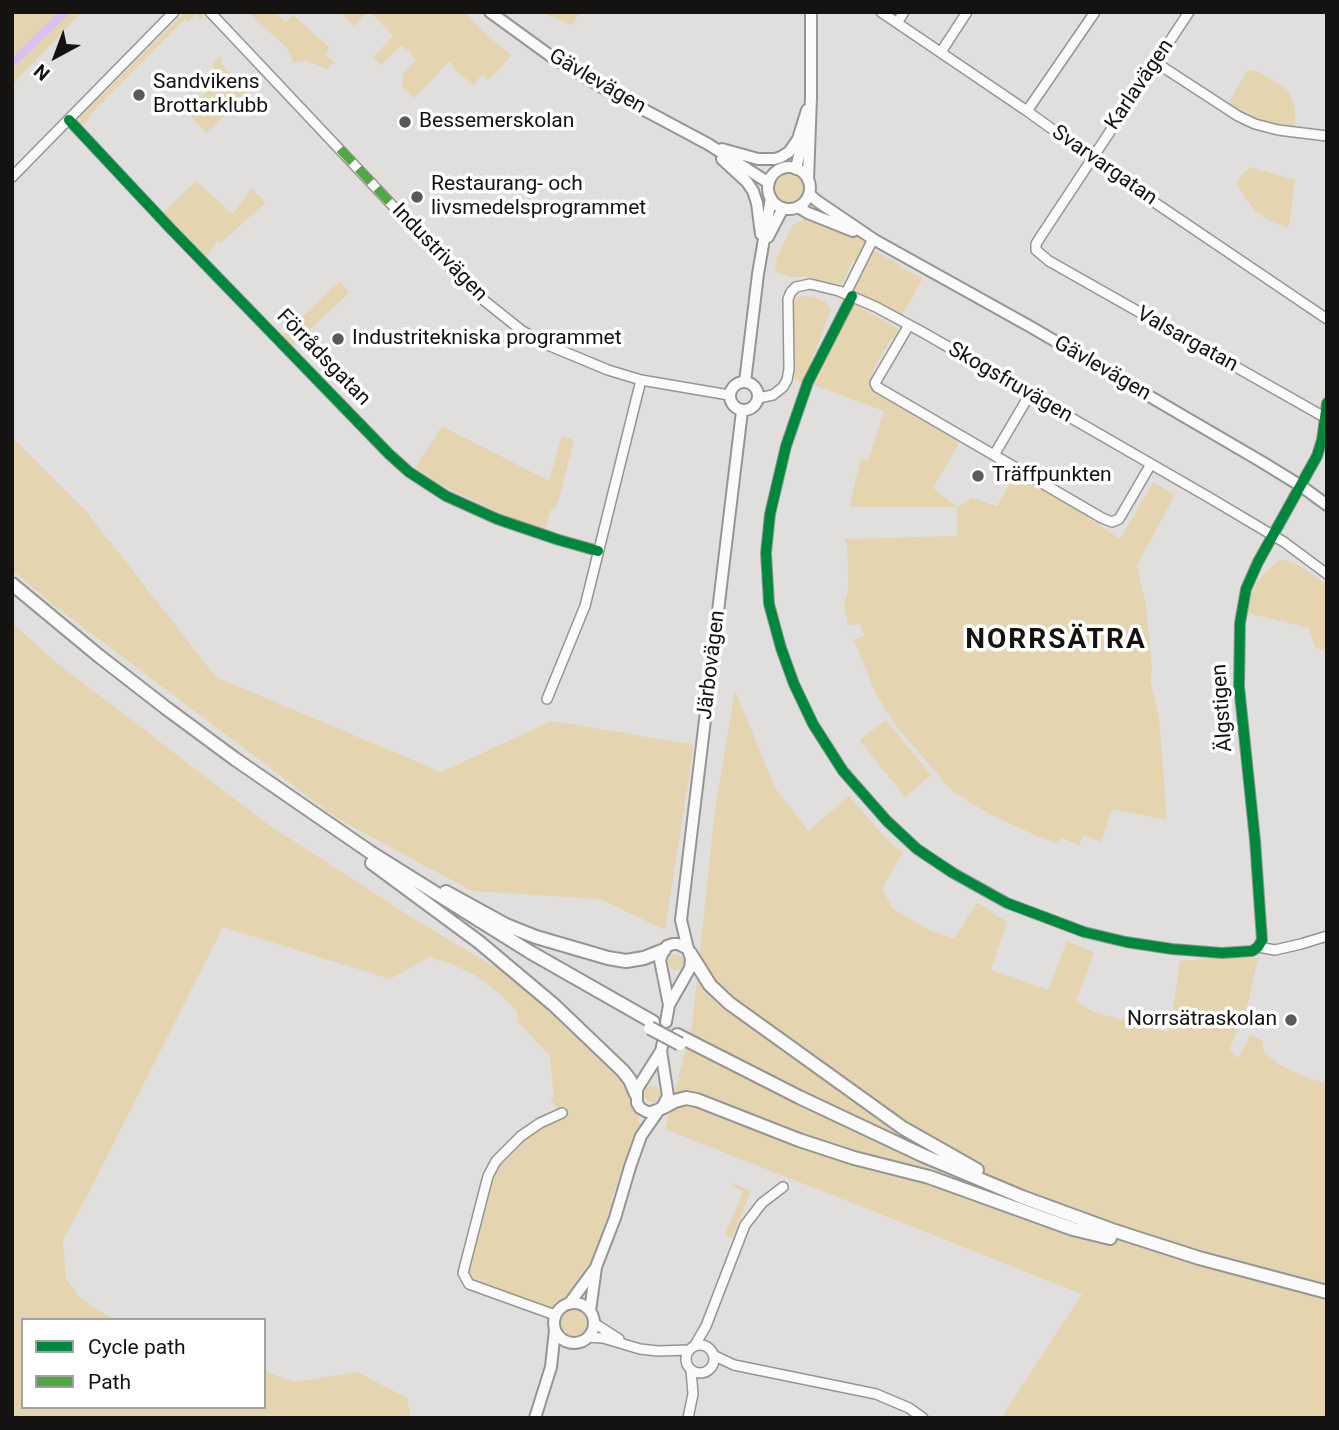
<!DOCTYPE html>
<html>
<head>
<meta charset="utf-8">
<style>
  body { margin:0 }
  #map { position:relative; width:1339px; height:1430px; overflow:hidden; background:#e0dfde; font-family:Roboto,sans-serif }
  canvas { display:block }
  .frame { position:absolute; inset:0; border:14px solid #141312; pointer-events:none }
  .legend { position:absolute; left:21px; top:1318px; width:245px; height:91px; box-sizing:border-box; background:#fff; border:2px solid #a1a1a0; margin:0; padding:9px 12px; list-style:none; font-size:21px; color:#141312 }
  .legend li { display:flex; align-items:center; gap:14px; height:35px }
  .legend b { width:35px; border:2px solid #a1a1a0 }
  .north { position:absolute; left:21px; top:21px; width:70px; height:70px; -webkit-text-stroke:5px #fff; paint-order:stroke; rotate:221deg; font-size:19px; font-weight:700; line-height:28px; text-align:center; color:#141312 }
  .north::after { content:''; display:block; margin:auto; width:24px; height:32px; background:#141312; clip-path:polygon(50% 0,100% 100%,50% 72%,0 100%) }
</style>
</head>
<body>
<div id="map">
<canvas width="1339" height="1430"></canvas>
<div class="frame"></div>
<ul class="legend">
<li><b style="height:9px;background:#00873e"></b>Cycle path</li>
<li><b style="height:9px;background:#51a842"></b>Path</li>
</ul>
<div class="north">N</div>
</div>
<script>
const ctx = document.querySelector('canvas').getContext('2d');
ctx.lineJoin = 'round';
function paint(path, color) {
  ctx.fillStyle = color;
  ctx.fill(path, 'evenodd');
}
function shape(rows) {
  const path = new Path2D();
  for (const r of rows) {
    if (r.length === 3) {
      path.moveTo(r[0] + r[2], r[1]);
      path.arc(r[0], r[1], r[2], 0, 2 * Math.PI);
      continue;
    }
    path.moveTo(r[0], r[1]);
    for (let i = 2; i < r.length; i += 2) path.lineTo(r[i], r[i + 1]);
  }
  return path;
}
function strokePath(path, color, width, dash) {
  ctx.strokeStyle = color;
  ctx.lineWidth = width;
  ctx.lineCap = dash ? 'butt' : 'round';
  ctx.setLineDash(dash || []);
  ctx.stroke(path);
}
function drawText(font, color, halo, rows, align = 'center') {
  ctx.font = font + ' Roboto,sans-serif';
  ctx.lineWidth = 7;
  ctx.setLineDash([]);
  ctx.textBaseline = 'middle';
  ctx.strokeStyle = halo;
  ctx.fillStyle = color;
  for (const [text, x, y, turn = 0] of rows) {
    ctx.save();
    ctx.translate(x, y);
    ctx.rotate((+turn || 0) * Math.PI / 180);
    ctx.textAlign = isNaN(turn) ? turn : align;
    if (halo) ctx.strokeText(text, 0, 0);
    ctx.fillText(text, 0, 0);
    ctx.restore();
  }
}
const green = shape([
  [12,12,82,12,12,85],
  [185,12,199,12,204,16,201,19,196,14,188,22,185,19,88,117,89,119,82,126,79,122,81,115],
  [254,12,275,12,286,22,293,15,330,48,325,54,334,62,327,69,305,61,293,63,288,49,251,15],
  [340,12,368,12,354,26],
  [370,12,464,12,489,37,511,55,500,69,488,80,482,75,473,85,453,68,454,66,449,61,425,88,424,87,414,98,402,87,403,74,416,60,410,53,410,52,401,45,381,65,373,57,393,36],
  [542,12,581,12,571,25],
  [220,56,223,59,220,63,249,93,206,133,187,112,222,76,211,65],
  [1255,70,1283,86,1289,92,1295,108,1295,132,1278,130,1226,108,1244,76,1248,71],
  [1249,167,1295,180,1289,226,1286,227,1271,221,1256,212,1238,187,1237,182],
  [789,188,20],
  [196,181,233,214,252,188,265,203,221,243,217,240,207,258,163,213],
  [808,213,873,239,869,248,901,265,900,267,923,278,901,317,849,288,863,258,860,256,857,260,852,261,842,285,805,277,792,277,775,272,777,258,791,228,793,224,803,220],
  [340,281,349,293,288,350,278,340],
  [801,296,812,297,825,301,831,310,803,383,793,379,792,342,791,315,794,301],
  [854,304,904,332,899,341,892,338,873,370,880,375,875,383,961,436,957,447,933,488,957,507,972,498,997,506,1018,469,1120,539,1153,483,1175,495,1137,565,1146,605,1152,669,1150,681,1159,717,1167,820,1112,809,1101,842,1083,835,1079,846,1061,837,1059,844,1037,836,991,815,952,791,897,727,886,710,876,694,854,640,864,635,860,624,848,625,844,605,848,590,848,570,847,545,844,539,957,536,957,507,849,507,861,459,868,461,884,411,814,385],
  [442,426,549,481,562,436,574,440,557,506,550,511,545,530,508,517,435,482,415,468],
  [12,437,86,511,216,677,441,772,552,721,694,745,665,930,600,899,472,891,338,819,51,603,12,570],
  [1280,559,1297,564,1327,585,1327,651,1315,648,1309,628,1245,612,1256,584,1267,571],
  [12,623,57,663,266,823,408,915,493,966,499,958,609,1057,636,1094,641,1136,630,1146,611,1201,619,1204,596,1267,569,1304,559,1309,555,1315,466,1279,488,1176,501,1154,561,1113,549,1097,554,1099,550,1056,517,1021,518,1013,500,994,473,974,449,963,429,957,390,979,223,927,87,1196,63,1240,66,1279,80,1298,105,1314,118,1320,23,1320,23,1407,264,1407,264,1371,295,1382,357,1372,407,1398,411,1418,12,1418],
  [735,690,775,788,808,831,849,796,891,844,903,852,882,889,893,909,929,930,954,939,977,902,1007,922,991,970,1048,990,1067,941,1094,952,1076,1002,1094,1012,1169,1032,1178,977,1179,961,1218,958,1258,958,1248,1004,1229,1051,1238,1058,1251,1035,1262,1040,1264,1052,1278,1064,1310,1079,1327,1083,1327,1418,1001,1418,1082,1294,665,1129,692,1026,715,810],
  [886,720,931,775,905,797,859,740],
  [676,962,8],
  [652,1094,8],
  [733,1183,751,1191,732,1238,725,1235,743,1191,732,1186],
  [574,1323,13]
]);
const canal = shape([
  [12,63,65,12]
]);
const minor = shape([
  [210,12,476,294,521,330,543,343,608,370,641,380,729,395],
  [881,12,1027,111,1151,200,1327,319],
  [1189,12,1041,236,1036,244,1036,250,1049,261,1326,418],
  [897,23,904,12],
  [941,52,967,12],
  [1155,62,1238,116,1255,124,1278,130,1327,136],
  [1027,111,1095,12],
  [69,120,170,228,389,454,409,472,446,496,497,519,559,540,598,551],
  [12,177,174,12],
  [846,293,873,239],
  [852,296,808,382,786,446,770,514,766,553,769,604,781,648,794,684,813,724,843,771,887,821,917,849,953,873,1007,903,1084,932,1126,942,1172,949,1222,953,1252,951,1258,947,1262,940,1255,840,1239,686,1240,623,1246,589,1258,562,1317,456,1322,440,1327,403],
  [909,325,875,383,877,387,1102,518,1112,522,1119,519,1151,464],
  [758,398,773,395,783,387,787,380,789,369,788,299,791,292,796,287,810,284,839,291,876,307,924,333,1210,498,1284,542,1327,574],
  [994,455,1030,394],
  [547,699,585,606,641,380],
  [1258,947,1275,950,1301,944,1327,936],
  [555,1315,469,1284,463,1273,488,1176,496,1161,521,1136,540,1123,562,1113],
  [594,1323,619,1339],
  [588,1337,603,1338,640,1349,658,1351,689,1350],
  [695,1345,706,1326,745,1225,762,1203,783,1187],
  [700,1359,14],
  [713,1355,734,1365,876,1394,909,1408,923,1418],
  [688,1418,693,1394,691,1370]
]);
const major = shape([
  [490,12,552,57,605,89,708,144,769,183],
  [722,149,758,159,775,159,781,157,789,152,798,139,807,110],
  [722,159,747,182,753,191,757,203,761,234],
  [789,188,21],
  [796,169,803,137],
  [808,180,811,97,811,12],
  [809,194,817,201,873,239,1031,327,1262,462,1301,486,1327,505],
  [798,207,808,213,853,231],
  [768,237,783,208],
  [744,396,14],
  [745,382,758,274,771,198],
  [688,949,681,920,742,411],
  [666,1022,669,1005,690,968,691,960,690,953,688,949,678,944,673,944,667,946,664,950,660,960,669,1005],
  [661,1051,637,1089,637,1103,640,1108,647,1112,651,1112,662,1108,668,1096,661,1051,663,1042],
  [574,1323,20],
  [569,1304,594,1270],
  [590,1311,596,1267,615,1218,630,1167,641,1136,659,1110],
  [535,1418,551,1367,555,1330]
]);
const highway = shape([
  [12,584,99,656,166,708,235,759,370,852,530,952,653,1022],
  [372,863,479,942,554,1005,623,1071,630,1080,636,1094],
  [446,892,506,925,536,937,608,958,626,961,644,958,664,950],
  [690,953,710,985,729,1003,903,1128,977,1170],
  [677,1035,799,1097,922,1155,1022,1197,1112,1230,1199,1258,1327,1292],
  [662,1108,675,1101,686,1098,697,1100,799,1140,854,1158,929,1177,1073,1229,1110,1238]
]);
const highwayBridge = shape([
  [650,1028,680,1044]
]);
const quiet = shape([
  [340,149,396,209]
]);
const cycleway = shape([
  [69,120,170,228,389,454,409,472,446,496,497,519,559,540,598,551],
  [852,296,808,382,786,446,770,514,766,553,769,604,781,648,794,684,813,724,843,771,887,821,917,849,953,873,1007,903,1084,932,1126,942,1172,949,1222,953,1252,951,1258,947,1262,940,1255,840,1239,686,1240,623,1246,589,1258,562,1317,456,1322,440,1327,403]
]);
const markers = [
  [139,95,7,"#5b5a59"],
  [405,122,7,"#5b5a59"],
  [417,197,7,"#5b5a59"],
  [338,339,7,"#5b5a59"],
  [978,476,7,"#5b5a59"],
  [1291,1020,7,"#5b5a59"]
];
const streetNames = [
  ["Gävlevägen",597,82,30],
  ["Karlavägen",1140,85,-56],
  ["Svarvargatan",1104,166,35],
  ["Industrivägen",439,253,46],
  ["Valsargatan",1187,340,29],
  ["Förrådsgatan",323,358,46],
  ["Gävlevägen",1102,369,30],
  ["Skogsfruvägen",1010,383,30],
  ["Järbovägen",712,665,-83],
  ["Älgstigen",1223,708,-94]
];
const poiNames = [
  ["Sandvikens",153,83],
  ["Brottarklubb",153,107],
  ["Bessemerskolan",419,122],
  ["Restaurang- och",431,185],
  ["livsmedelsprogrammet",431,209],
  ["Industritekniska programmet",352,339],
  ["Träffpunkten",992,476],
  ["Norrsätraskolan",1277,1020,"right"]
];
const districtNames = [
  ["NORRSÄTRA",1056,641]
];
paint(green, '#e4d5b0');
strokePath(canal, '#d8c0f2', 8);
strokePath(minor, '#959594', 12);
strokePath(major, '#959594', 14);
strokePath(highway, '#959594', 16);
strokePath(minor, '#fafafa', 9);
strokePath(major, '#fafafa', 10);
strokePath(highway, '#fafafa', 12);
strokePath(highwayBridge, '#959594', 16, []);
strokePath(highwayBridge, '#fafafa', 12);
strokePath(quiet, '#51a842', 9, [18, 9]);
strokePath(cycleway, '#00873e', 10);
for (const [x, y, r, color] of markers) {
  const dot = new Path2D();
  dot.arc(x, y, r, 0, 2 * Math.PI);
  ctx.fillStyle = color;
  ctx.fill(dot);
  strokePath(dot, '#fff', 2.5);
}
drawText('21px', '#141312', '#fff', streetNames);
drawText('21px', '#141312', '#fff', poiNames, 'left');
ctx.letterSpacing = '2px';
drawText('bold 28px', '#141312', '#fff', districtNames);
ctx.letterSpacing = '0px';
</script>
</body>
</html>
